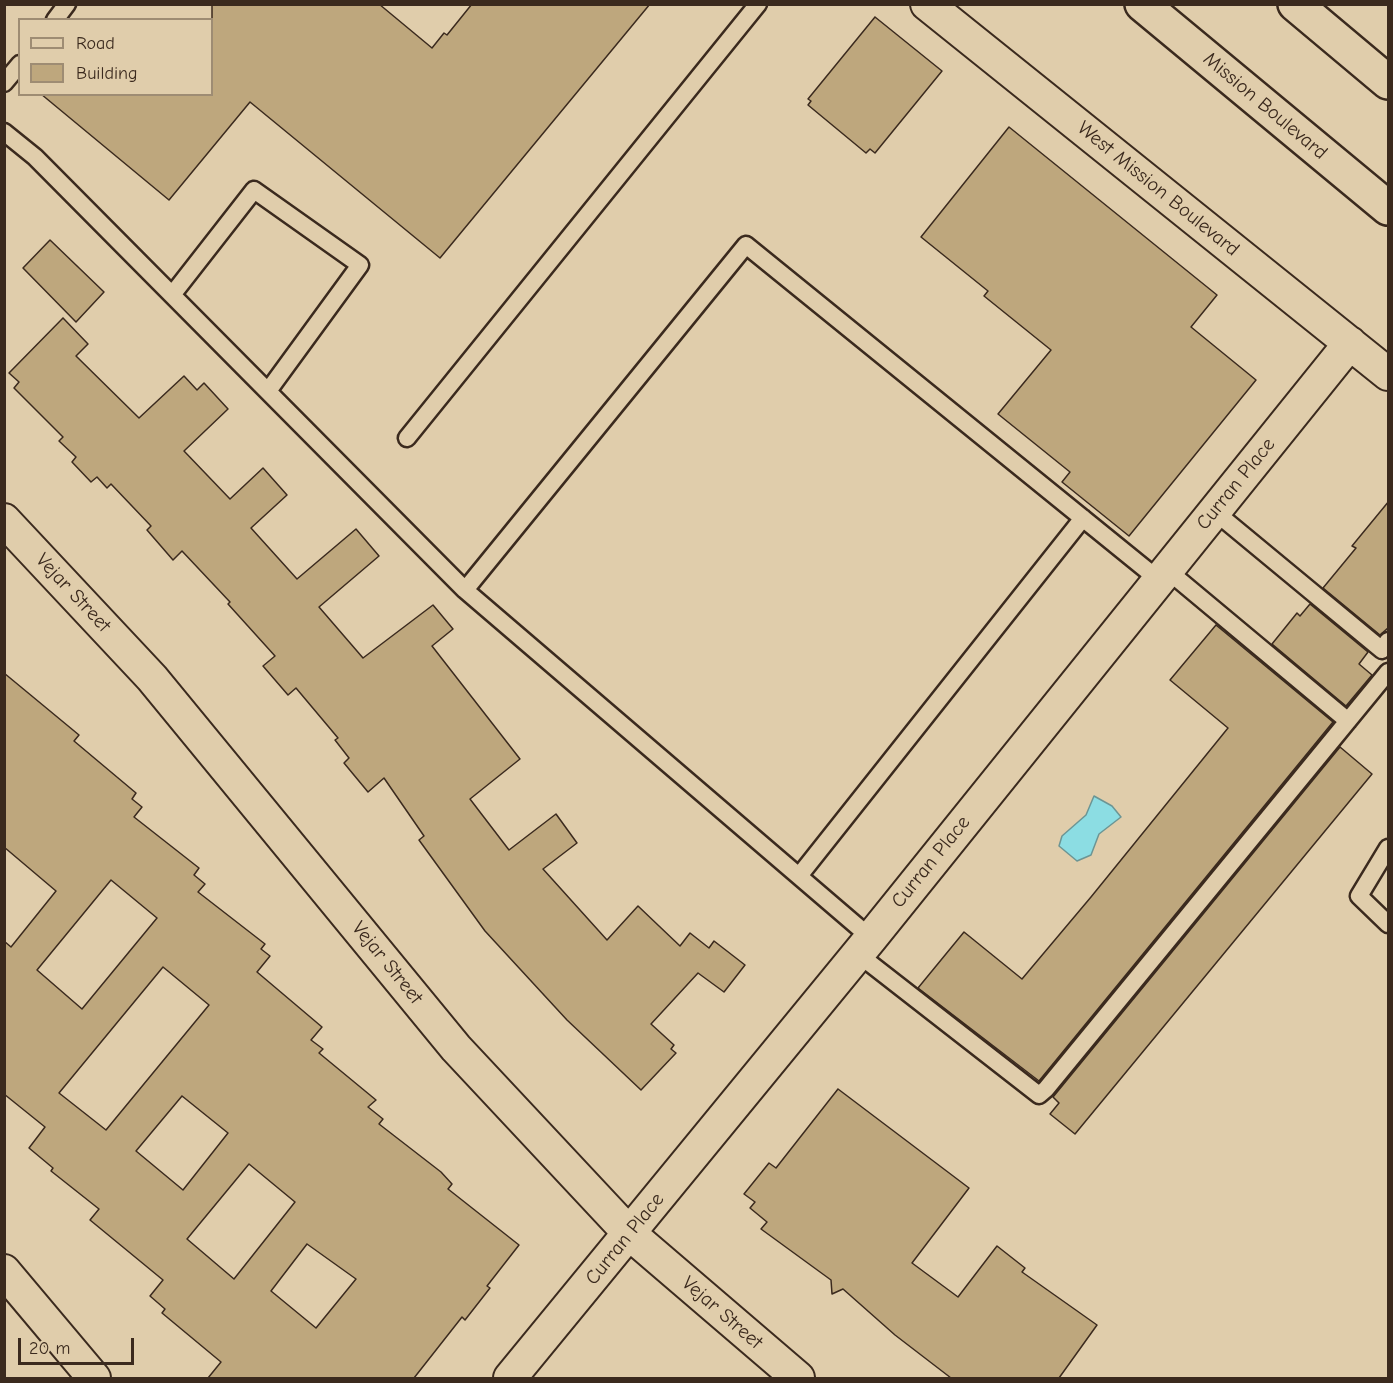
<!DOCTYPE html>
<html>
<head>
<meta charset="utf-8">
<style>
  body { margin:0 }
  #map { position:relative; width:1393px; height:1383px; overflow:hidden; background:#e0cdab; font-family:"Comic Neue",sans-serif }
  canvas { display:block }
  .frame { position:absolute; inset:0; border:6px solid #3b2a1e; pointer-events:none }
  .legend { position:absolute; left:18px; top:18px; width:195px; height:78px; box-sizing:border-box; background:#e0cdab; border:2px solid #9e8c73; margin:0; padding:8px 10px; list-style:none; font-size:18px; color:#3b2a1e }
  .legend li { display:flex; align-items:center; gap:12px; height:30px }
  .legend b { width:30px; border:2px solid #9e8c73 }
  .scale { position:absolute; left:18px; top:1338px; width:116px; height:27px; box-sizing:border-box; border:3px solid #3b2a1e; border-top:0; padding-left:8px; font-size:18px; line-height:21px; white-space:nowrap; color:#3b2a1e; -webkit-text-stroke:4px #e0cdab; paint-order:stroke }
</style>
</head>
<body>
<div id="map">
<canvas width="1393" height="1383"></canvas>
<div class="frame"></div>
<ul class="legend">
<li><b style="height:8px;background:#e0cdab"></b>Road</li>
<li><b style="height:16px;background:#bea77d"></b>Building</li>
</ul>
<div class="scale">20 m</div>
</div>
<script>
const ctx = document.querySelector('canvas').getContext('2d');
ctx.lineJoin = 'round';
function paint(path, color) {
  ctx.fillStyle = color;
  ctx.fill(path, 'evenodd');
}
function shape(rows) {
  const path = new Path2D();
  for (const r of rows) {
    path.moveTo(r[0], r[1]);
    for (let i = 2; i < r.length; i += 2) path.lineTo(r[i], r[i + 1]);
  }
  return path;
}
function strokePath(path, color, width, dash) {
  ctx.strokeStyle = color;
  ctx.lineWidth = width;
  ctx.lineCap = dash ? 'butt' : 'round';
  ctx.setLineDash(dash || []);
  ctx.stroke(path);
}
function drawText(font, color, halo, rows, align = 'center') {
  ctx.font = font + ' "Comic Neue",sans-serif';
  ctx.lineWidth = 4.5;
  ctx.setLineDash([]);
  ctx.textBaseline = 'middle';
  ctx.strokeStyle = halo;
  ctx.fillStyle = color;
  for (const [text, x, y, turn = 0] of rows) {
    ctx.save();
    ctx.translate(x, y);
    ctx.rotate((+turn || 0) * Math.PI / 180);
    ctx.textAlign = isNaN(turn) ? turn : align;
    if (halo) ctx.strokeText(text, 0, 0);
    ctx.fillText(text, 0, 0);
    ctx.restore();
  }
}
const water = shape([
  [1094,796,1112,806,1121,817,1099,834,1091,855,1077,861,1059,846,1062,836,1086,815,1094,796]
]);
const building = shape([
  [212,4,379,4,432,48,444,33,447,35,472,4,650,4,440,258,250,102,169,200,41,94,212,94,212,4],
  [875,17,942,71,875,153,870,149,866,153,808,105,811,101,808,99,875,17],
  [1009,127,1217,295,1191,327,1256,380,1129,536,1062,482,1070,472,998,414,1051,350,984,296,988,291,921,237,1009,127],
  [50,240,104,292,76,322,23,268,50,240],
  [63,318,88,344,76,356,139,418,184,376,197,390,204,383,228,409,184,451,230,499,263,468,287,495,251,528,297,579,356,529,379,556,319,607,363,658,433,605,453,629,432,646,520,759,470,799,509,850,556,814,577,843,543,869,607,940,638,906,680,946,690,933,709,948,714,941,745,965,724,992,698,973,651,1024,674,1045,671,1049,676,1053,641,1090,567,1020,485,931,419,840,424,836,384,778,368,792,344,763,349,758,335,740,338,738,296,688,288,695,263,666,275,656,228,604,230,602,182,551,173,560,147,530,151,526,111,484,107,488,97,477,91,482,72,462,76,457,59,441,63,437,14,388,19,382,9,373,63,318],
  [1389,501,1389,627,1380,635,1323,588,1356,548,1352,546,1389,501],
  [1310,604,1368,652,1359,664,1372,675,1346,706,1272,644,1297,613,1300,616,1310,604],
  [1216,625,1333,722,1039,1081,918,988,964,932,1022,979,1091,897,1228,728,1170,680,1216,625],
  [4,673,79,735,74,741,136,793,132,799,142,807,134,817,199,868,194,875,205,884,198,892,265,944,261,949,270,956,257,972,322,1027,311,1040,323,1049,319,1053,376,1100,368,1107,383,1119,379,1124,441,1172,452,1184,448,1189,519,1245,487,1286,490,1288,465,1320,462,1317,414,1378,208,1378,221,1362,162,1313,165,1309,150,1296,163,1280,90,1220,99,1209,51,1171,53,1168,29,1148,45,1127,4,1094,4,941,11,947,56,891,4,847,4,673],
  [111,880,157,918,82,1009,37,970,111,880],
  [163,967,209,1005,106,1130,59,1093,163,967],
  [182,1096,228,1133,183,1190,136,1151,182,1096],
  [249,1164,295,1202,234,1279,187,1239,249,1164],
  [307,1244,356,1279,316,1328,271,1291,307,1244],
  [1340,747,1372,774,1075,1134,1050,1114,1059,1103,1053,1097,1340,747],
  [838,1089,969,1188,912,1263,958,1297,997,1246,1025,1268,1022,1272,1097,1325,1059,1378,951,1378,895,1335,843,1289,832,1294,831,1280,761,1229,767,1222,750,1208,755,1202,744,1194,769,1163,776,1168,838,1089]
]);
const service = shape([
  [55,20,67,4],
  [4,83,20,64],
  [4,132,35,157,465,590],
  [172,295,254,190,360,265,268,391],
  [407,438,758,4],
  [1214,511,1382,650,1388,641],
  [1167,570,1348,721],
  [1388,848,1359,896,1388,924],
  [799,876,1083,518],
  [871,938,465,590,746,245,1159,580],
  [858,954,1039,1095,1046,1089,1388,672]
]);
const minor = shape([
  [927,4,1388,374],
  [4,520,152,678,456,1048,630,1234,798,1378],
  [4,1271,94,1378],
  [510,1378,871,938,1350,343]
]);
const primary = shape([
  [1142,4,1388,208],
  [1295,4,1388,82]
]);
const streetNames = [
  ["Mission Boulevard",1265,106,40],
  ["West Mission Boulevard",1158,189,39],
  ["Curran Place",1236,484,-51],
  ["Vejar Street",73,593,47],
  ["Curran Place",931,862,-51],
  ["Vejar Street",387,963,51],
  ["Curran Place",625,1239,-51],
  ["Vejar Street",722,1313,41]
];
paint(water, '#8cdde3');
strokePath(water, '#6c9594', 1.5);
paint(building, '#bea77d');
strokePath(building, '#3b2a1e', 1.5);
strokePath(service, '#3b2a1e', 21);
strokePath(minor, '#3b2a1e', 36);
strokePath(primary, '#3b2a1e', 38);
strokePath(service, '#e0cdab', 16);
strokePath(minor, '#e0cdab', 32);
strokePath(primary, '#e0cdab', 33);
drawText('20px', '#3b2a1e', '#e0cdab', streetNames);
</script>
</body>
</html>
